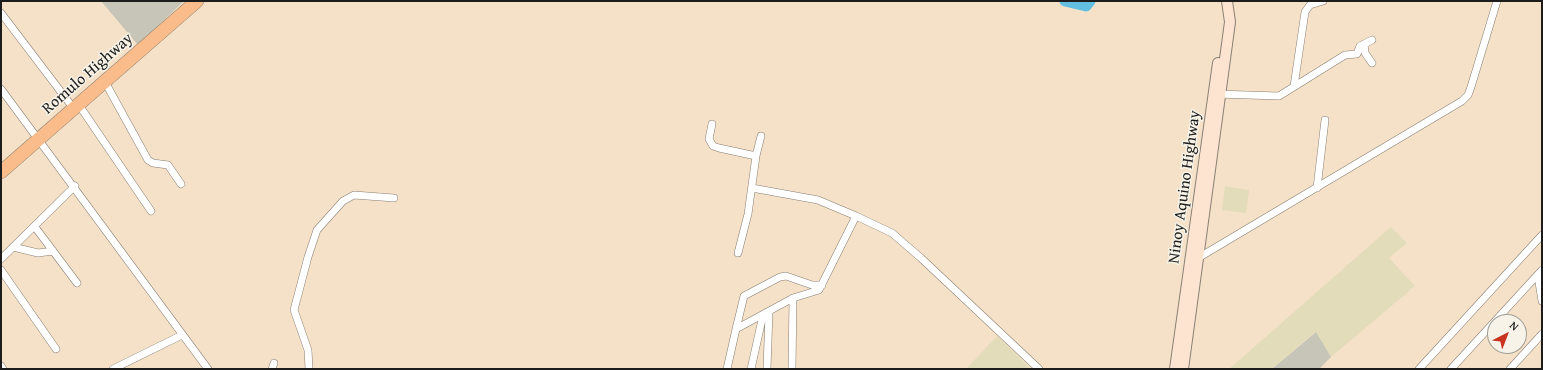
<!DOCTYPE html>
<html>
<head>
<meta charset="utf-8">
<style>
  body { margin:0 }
  #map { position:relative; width:1543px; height:370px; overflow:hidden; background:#f4e1c7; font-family:"Gentium Book Plus",serif }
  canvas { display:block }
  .frame { position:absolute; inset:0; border:2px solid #1c1c1c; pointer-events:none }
  .north { position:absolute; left:1487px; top:314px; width:40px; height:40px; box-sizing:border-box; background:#f7f3e8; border:1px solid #9f9d96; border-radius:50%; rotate:42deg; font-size:11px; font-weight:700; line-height:16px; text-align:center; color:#1c1c1c }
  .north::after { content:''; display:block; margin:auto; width:14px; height:18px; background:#c8321e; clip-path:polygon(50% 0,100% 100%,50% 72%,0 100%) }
</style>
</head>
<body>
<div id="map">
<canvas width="1543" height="370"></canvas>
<div class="frame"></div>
<div class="north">N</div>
</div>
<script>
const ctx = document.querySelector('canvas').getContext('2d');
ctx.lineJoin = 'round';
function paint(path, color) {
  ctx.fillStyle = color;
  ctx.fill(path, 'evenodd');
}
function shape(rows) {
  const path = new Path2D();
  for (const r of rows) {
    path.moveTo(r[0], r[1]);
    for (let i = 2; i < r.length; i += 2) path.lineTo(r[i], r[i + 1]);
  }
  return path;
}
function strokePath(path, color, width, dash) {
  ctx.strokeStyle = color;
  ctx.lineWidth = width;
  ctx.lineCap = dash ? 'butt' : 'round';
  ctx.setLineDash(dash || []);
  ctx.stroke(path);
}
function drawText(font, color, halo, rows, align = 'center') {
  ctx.font = font + ' "Gentium Book Plus",serif';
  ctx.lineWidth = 3;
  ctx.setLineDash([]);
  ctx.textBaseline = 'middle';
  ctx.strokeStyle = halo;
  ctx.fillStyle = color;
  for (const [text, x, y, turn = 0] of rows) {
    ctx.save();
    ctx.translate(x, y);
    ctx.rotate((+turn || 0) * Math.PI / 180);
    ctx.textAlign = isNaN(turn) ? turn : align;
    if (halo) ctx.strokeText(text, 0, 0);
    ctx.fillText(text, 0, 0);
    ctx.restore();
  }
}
const built = shape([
  [1225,186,1249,190,1246,213,1222,210],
  [1391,227,1407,243,1389,258,1415,286,1331,357,1315,332,1272,369,1229,369],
  [997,336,1031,369,966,369]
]);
const industrial = shape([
  [101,1,184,1,138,45],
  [1316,332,1331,357,1319,369,1272,369]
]);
const river = shape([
  [1065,1,1086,6,1090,1]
]);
const street = shape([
  [1,13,74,109],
  [1364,44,1365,53,1372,63],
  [105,82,148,160,153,163,168,165,181,184],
  [1294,86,1305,12,1310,5,1323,1],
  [1,89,208,369],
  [1216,94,1279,96,1345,55,1357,54,1360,46,1372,40],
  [79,105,151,211],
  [712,124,709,139,713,146,719,148,756,156,748,214,738,253],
  [756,156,761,136],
  [752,188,818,200,856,216],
  [1317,188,1325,120],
  [35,227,77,283],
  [13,247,38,253,53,251],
  [1198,258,1462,101,1468,95,1471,87,1497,1],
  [1,259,75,186],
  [1,270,56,349],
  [1538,276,1542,301],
  [736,329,744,296,780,277,786,276,812,285,822,285],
  [1,366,3,369],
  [113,369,182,335],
  [272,369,274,363],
  [309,369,308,350,294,310,308,257,317,230,343,201,354,195,394,198],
  [727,369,736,329,793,298,819,290,856,216,892,233,921,258,1039,369],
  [751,369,763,315],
  [767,369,769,312],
  [792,369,793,298],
  [1419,369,1542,235],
  [1451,369,1542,270],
  [1510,369,1542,334]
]);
const secondary = shape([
  [1175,369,1218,63],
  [1183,369,1230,22,1227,1]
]);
const highway = shape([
  [1,172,197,1]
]);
const streetNames = [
  ["Romulo Highway",88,74,-41],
  ["Ninoy Aquino Highway",1185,187,-82]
];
paint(built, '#e3dcba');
paint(industrial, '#c6c5b8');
strokePath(river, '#63bfe1', 11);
strokePath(street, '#887e72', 8);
strokePath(secondary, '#887e72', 12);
strokePath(highway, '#887e72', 14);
strokePath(street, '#fff', 7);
strokePath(secondary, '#fde4d0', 10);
strokePath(highway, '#f9bc8a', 13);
drawText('16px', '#1c1c1c', '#f7f3e8', streetNames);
</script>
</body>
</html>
